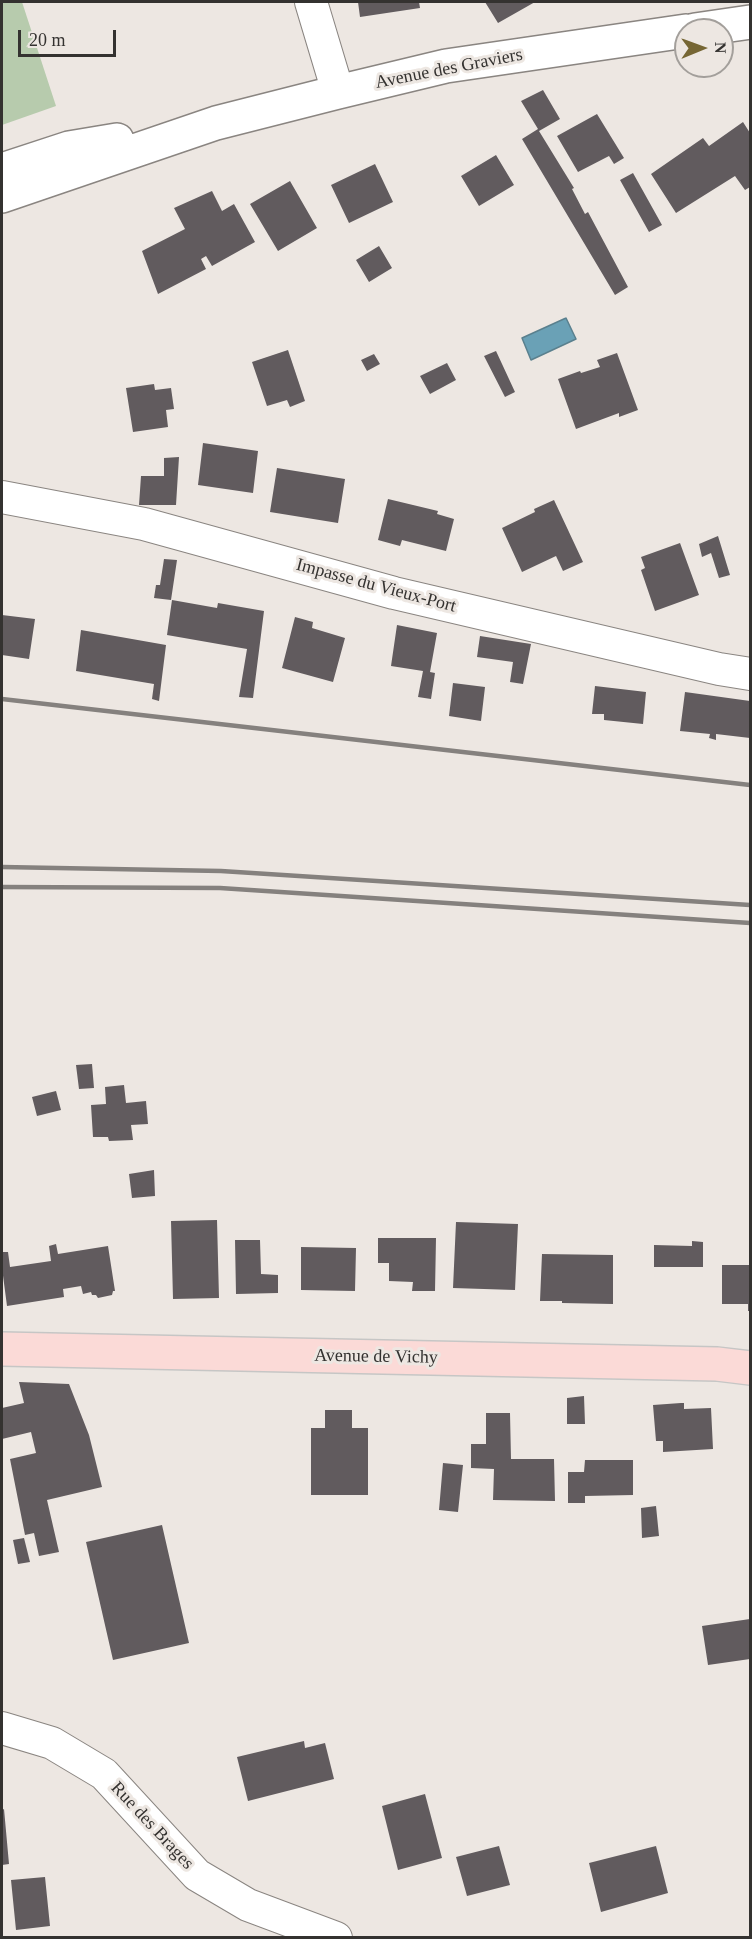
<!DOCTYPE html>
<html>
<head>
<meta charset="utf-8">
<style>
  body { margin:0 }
  #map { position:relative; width:752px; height:1939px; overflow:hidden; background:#ede7e2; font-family:"Times New Roman",serif }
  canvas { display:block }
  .frame { position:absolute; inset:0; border:3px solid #343230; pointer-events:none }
  .north { position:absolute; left:674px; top:18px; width:60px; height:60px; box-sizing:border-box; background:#ede7e2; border:2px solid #a39f9b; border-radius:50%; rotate:89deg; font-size:16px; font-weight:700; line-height:24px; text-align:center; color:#343230 }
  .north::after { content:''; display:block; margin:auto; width:21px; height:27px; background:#766634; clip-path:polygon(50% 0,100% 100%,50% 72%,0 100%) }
  .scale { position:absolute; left:18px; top:30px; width:98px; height:27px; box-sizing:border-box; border:3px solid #343230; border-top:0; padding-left:8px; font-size:18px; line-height:21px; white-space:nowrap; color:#343230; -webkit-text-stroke:4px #ede7e2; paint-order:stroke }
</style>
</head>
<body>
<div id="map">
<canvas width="752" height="1939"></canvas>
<div class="frame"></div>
<div class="north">N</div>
<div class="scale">20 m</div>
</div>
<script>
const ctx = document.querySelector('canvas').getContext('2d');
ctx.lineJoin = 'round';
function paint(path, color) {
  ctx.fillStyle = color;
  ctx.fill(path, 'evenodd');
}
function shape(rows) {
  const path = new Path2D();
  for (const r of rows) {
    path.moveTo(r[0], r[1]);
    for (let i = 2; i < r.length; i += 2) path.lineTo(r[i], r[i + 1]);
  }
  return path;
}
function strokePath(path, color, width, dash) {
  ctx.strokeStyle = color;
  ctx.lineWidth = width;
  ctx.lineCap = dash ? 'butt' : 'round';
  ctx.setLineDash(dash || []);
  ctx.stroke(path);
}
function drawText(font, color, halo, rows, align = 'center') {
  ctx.font = font + ' "Times New Roman",serif';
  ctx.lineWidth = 6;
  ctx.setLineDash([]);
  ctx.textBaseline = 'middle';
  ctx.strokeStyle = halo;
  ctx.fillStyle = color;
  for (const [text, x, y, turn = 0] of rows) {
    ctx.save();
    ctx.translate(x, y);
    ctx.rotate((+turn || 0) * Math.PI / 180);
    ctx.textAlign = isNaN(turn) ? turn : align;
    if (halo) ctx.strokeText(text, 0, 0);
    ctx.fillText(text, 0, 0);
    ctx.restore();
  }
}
const green = shape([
  [2,2,22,2,56,106,2,125]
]);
const water = shape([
  [566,318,576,339,531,360,522,338,566,318]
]);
const building = shape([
  [358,2,419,2,420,8,360,17],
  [485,2,535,2,498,23],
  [543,90,560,119,539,131,574,188,572,189,585,214,588,212,628,287,615,295,522,139,538,129,521,101],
  [597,114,624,158,614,164,609,156,578,172,557,136],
  [743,122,750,133,750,187,745,190,735,176,676,213,651,174,703,138,709,146],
  [496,155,514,185,479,206,461,176],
  [375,164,393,202,349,223,331,185],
  [633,173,662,225,649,232,620,180],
  [290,181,317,228,278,251,250,204],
  [212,191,222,211,234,204,255,242,212,266,206,256,201,259,206,269,158,294,142,251,185,229,174,208],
  [379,246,392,268,369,282,356,260],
  [288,350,305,401,290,407,287,400,267,406,252,362],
  [496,351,515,392,505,397,484,356],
  [617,353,638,410,619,417,619,413,576,429,558,379,580,371,581,373,600,367,597,360],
  [374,354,380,364,367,371,361,360],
  [447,363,456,380,430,394,420,376],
  [154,384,155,390,171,388,174,409,166,410,168,427,133,432,126,388],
  [203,443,258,451,253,493,198,485],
  [179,457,176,505,139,505,141,476,164,476,164,458],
  [277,468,345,479,338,523,270,512],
  [388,499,438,511,437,514,454,519,446,551,402,540,400,546,378,540],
  [554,500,583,562,563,571,556,556,522,572,502,528,535,512,534,509],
  [718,536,730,575,719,578,711,553,702,557,699,544],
  [680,543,699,595,655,611,641,570,645,568,641,557],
  [164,559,177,560,171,600,154,598,156,585,160,585],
  [172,600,217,608,218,603,264,611,253,698,239,697,247,649,167,635],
  [2,615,35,619,29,659,2,655],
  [295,617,313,622,312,628,345,638,333,682,282,668],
  [397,625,437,633,430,672,435,673,431,699,418,697,423,671,391,666],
  [81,630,166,645,159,701,152,699,154,684,76,671],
  [480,636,531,644,523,684,510,682,513,662,477,657],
  [453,683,485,687,481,721,449,716],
  [595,686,646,692,643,724,604,720,604,714,592,714],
  [685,692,750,701,750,738,716,734,716,740,709,738,710,734,680,731],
  [92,1064,94,1088,79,1089,76,1065],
  [124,1085,126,1103,146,1101,148,1124,131,1125,133,1140,109,1141,108,1137,93,1137,91,1105,106,1104,105,1087],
  [56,1091,61,1110,37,1116,32,1097],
  [154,1170,155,1196,132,1198,129,1174],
  [217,1220,219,1298,173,1299,171,1221],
  [456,1222,518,1224,515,1290,453,1288],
  [378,1238,436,1238,435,1291,412,1291,413,1282,389,1281,389,1263,378,1263],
  [235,1240,260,1240,261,1274,278,1275,278,1293,236,1294],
  [692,1241,703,1242,703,1267,654,1267,654,1245,692,1246],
  [56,1244,58,1254,108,1246,115,1291,113,1291,112,1295,98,1298,96,1295,92,1295,91,1292,83,1294,81,1286,63,1289,64,1297,7,1306,2,1268,2,1252,8,1252,10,1267,51,1261,49,1246],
  [301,1247,356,1248,355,1291,301,1290],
  [542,1254,613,1255,613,1304,562,1303,562,1301,540,1301],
  [722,1265,750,1265,750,1311,748,1311,748,1304,722,1304],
  [19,1382,69,1384,89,1435,102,1487,47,1500,59,1552,39,1556,34,1533,25,1535,10,1459,36,1453,31,1432,2,1439,2,1408,24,1403],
  [584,1396,585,1424,567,1424,567,1398],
  [681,1403,684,1403,684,1409,711,1408,713,1449,663,1452,663,1441,656,1441,653,1405],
  [325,1410,352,1410,352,1428,368,1428,368,1495,311,1495,311,1428,325,1428],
  [486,1413,510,1413,511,1459,554,1459,555,1501,493,1500,494,1469,471,1468,471,1444,486,1444],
  [585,1460,633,1460,633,1495,585,1496,585,1503,568,1503,568,1472,584,1472],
  [443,1463,463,1465,458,1512,439,1510],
  [656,1506,659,1536,642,1538,641,1508],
  [162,1525,189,1643,113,1660,86,1542],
  [24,1538,30,1562,18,1564,13,1540],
  [750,1619,750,1659,708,1665,702,1626],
  [304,1741,305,1748,325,1743,334,1779,248,1801,237,1757],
  [425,1794,442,1858,398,1870,382,1806],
  [4,1809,9,1864,2,1865,2,1810],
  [499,1846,510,1885,467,1896,456,1857],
  [656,1846,668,1893,601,1912,589,1863],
  [45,1877,50,1926,16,1930,11,1880]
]);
const minor = shape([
  [311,2,338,92],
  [2,497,144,524,394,593,719,669,750,674],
  [2,1728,52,1743,104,1774,197,1875,248,1905,336,1938]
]);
const tertiary = shape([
  [695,30,750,22],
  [2,170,69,148,117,140],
  [2,196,216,123,338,92,446,66,686,31]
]);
const primary = shape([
  [2,1349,717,1364,750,1368]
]);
const rail = shape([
  [2,699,750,785],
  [2,867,221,871,750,905],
  [2,887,220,888,750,923]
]);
const streetNames = [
  ["Avenue des Graviers",449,69,-11],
  ["Impasse du Vieux-Port",376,586,15],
  ["Avenue de Vichy",376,1357,1],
  ["Rue des Brages",152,1826,47]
];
paint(green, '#b7cbad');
paint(water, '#6aa1b6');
strokePath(water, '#5a808e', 1.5);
paint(building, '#615b5e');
strokePath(minor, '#8a8581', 34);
strokePath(tertiary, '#8a8581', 36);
strokePath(primary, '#c6c6c5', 36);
strokePath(minor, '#fff', 32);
strokePath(tertiary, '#fff', 33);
strokePath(primary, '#fbdad7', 33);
strokePath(rail, '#85817e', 4.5);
drawText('18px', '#343230', '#ede7e2', streetNames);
</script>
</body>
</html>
